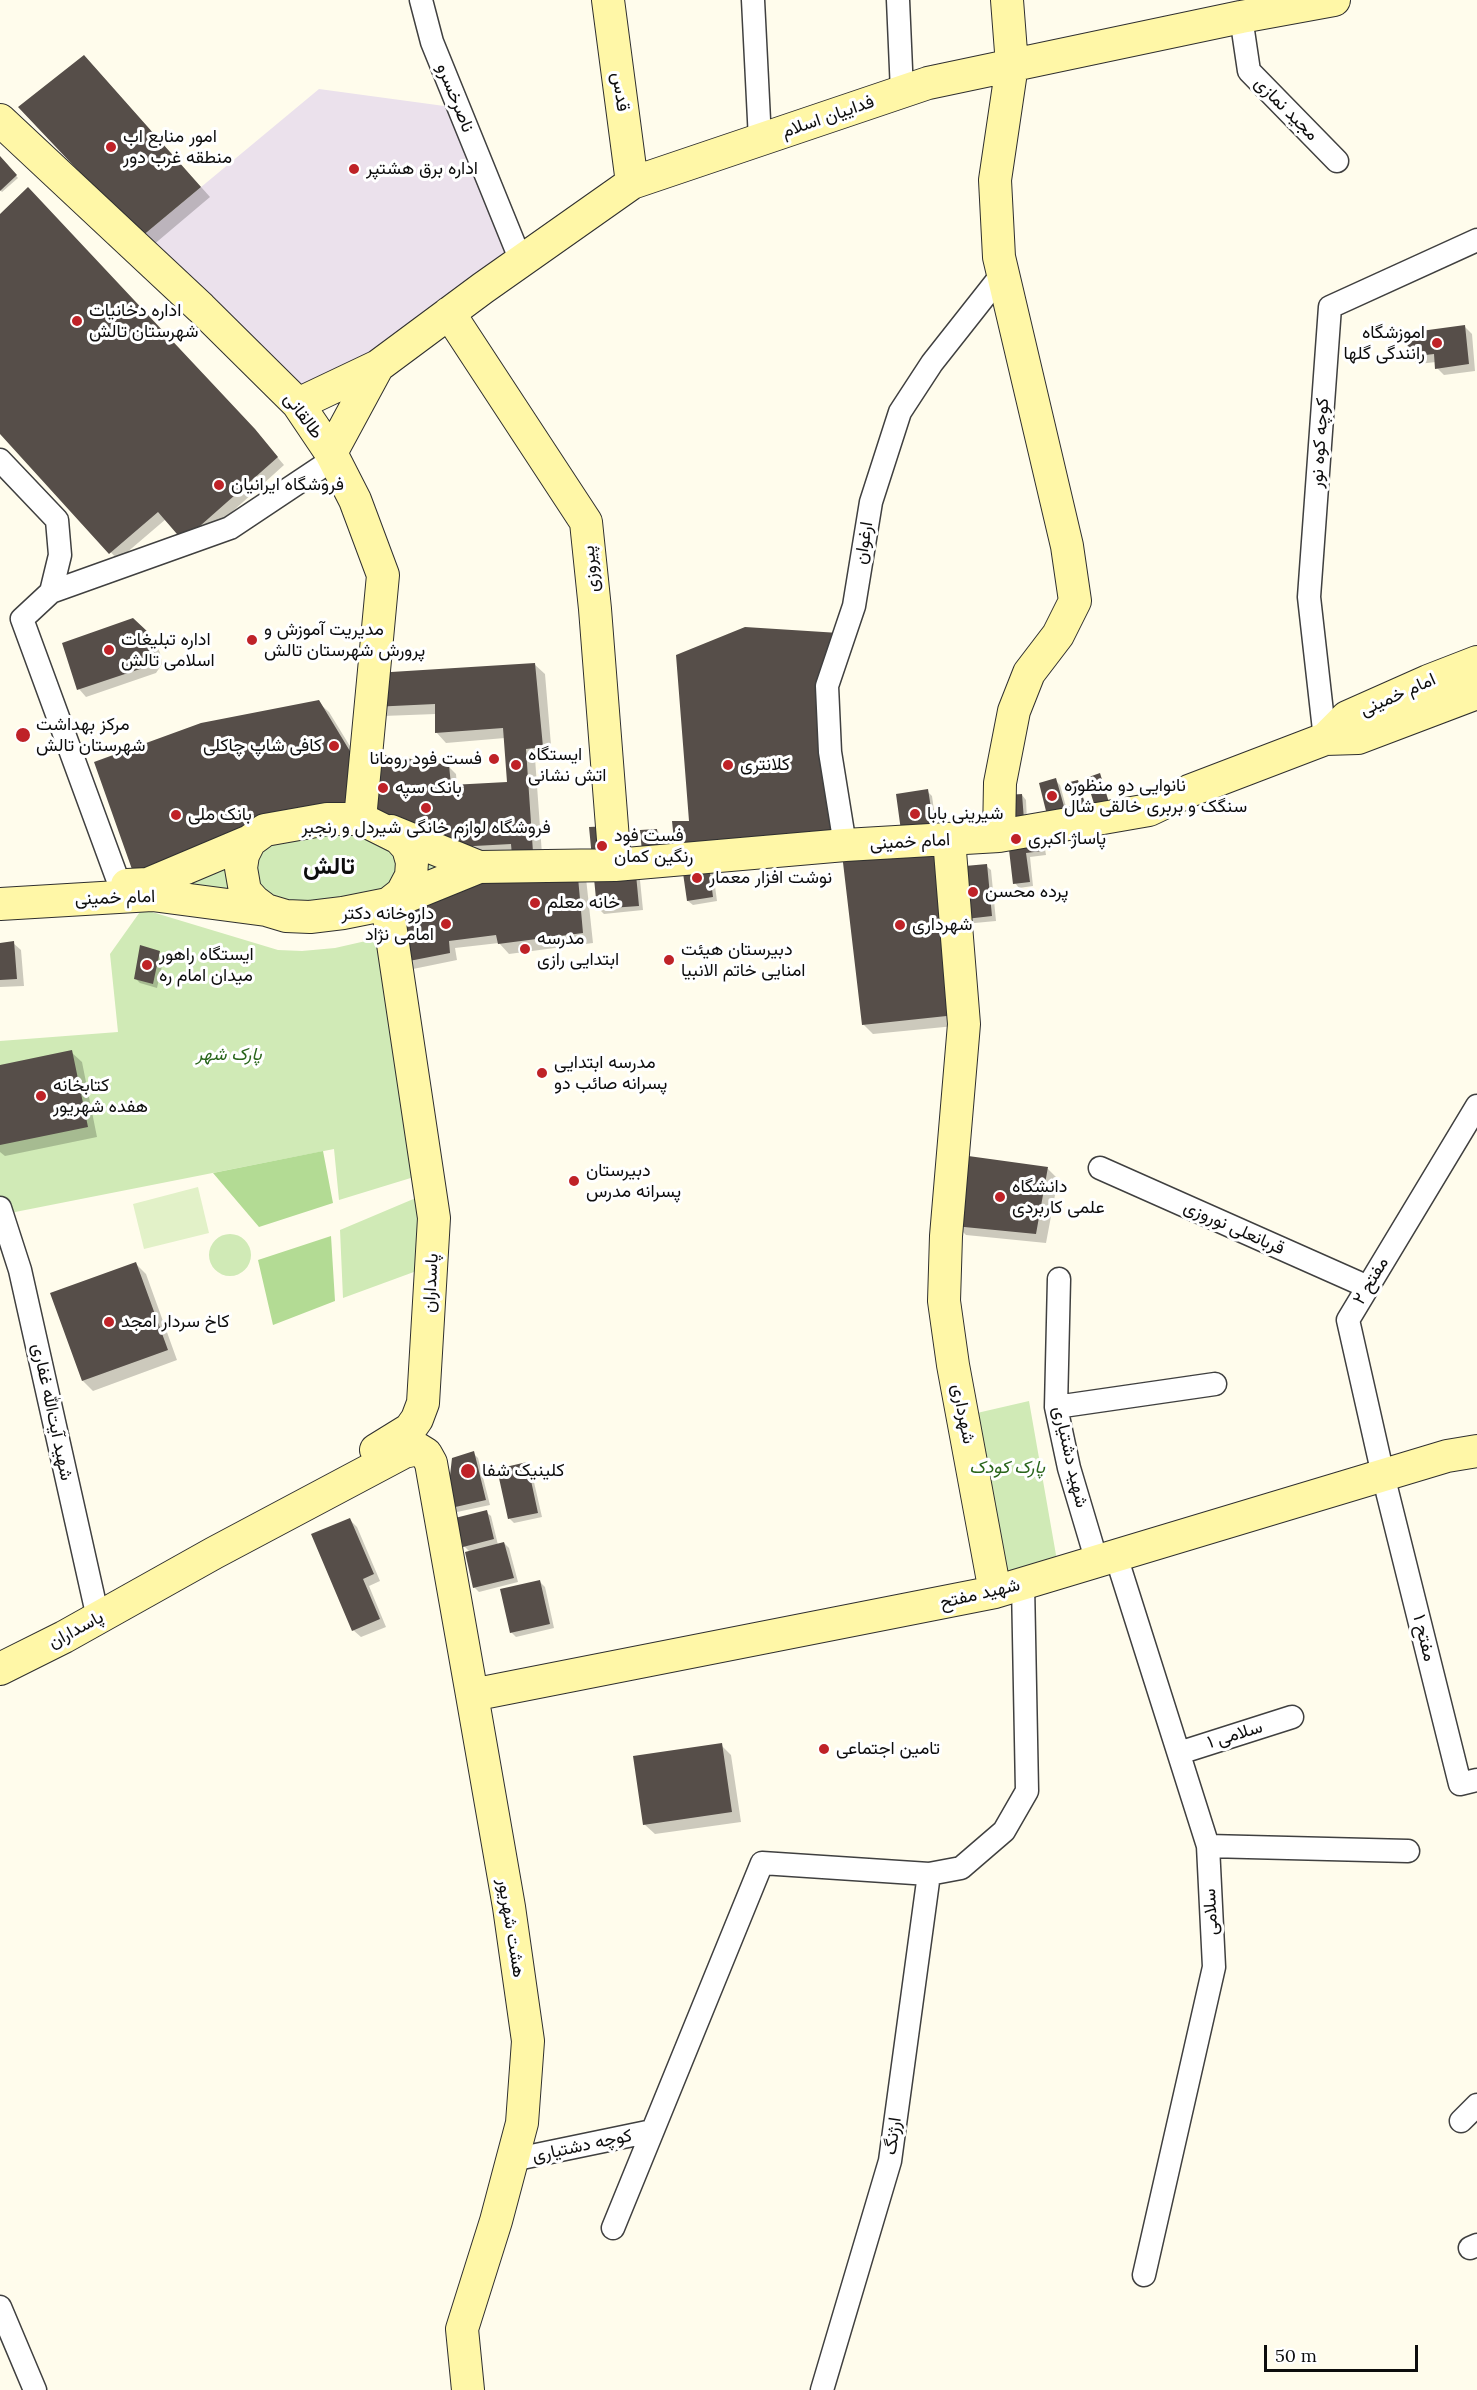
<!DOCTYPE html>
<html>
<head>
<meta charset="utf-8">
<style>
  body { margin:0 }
  #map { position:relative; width:1477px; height:2390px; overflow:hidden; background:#fffcec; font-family:Lora,serif }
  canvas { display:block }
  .scale { position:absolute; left:1264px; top:2345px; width:154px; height:27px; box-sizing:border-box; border:3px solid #0d0d0d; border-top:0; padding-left:8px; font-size:18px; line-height:21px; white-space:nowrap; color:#0d0d0d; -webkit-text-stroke:4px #fff; paint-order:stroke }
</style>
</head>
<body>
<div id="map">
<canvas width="1477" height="2390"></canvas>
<div class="scale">50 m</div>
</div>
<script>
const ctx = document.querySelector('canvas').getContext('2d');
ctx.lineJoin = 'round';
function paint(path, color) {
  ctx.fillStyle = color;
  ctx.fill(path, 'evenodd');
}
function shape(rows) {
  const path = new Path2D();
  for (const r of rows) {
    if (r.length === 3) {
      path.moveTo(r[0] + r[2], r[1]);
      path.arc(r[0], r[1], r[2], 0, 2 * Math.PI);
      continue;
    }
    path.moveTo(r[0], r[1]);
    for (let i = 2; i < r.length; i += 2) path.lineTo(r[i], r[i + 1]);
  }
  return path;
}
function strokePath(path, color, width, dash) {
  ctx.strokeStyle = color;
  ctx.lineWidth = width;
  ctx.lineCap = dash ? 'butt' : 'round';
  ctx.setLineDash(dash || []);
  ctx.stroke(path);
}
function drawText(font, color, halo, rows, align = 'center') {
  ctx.font = font + ' Lora,Vazirmatn,serif';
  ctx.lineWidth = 6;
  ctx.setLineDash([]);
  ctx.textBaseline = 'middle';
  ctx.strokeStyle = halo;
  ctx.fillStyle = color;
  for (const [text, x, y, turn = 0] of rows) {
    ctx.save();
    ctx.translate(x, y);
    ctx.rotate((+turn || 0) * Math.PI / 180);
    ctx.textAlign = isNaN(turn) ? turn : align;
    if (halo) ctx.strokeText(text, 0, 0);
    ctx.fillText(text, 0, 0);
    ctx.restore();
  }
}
const industrial = shape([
  [319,89,459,108,521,261,298,404,141,237]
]);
const green = shape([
  [327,819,479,867,387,904,0,895,148,884],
  [142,909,278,950,302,951,335,948,379,938,427,1173,339,1200,334,1149,0,1215,0,1041,118,1032,110,954],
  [430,1192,422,1269,343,1298,340,1230],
  [230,1255,21],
  [1029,1401,1059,1572,995,1592,964,1416]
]);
const forest = shape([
  [323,1151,333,1203,259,1227,213,1173],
  [331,1236,335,1301,273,1325,258,1260]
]);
const pitch = shape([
  [198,1187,209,1233,144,1249,133,1204]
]);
const shadow = shape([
  [94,67,210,197,152,246,142,236],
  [0,158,18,178,2,192,0,190],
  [0,216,262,439,284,465,192,548,166,519,118,560,0,432],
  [1464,326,1472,334,1475,371,1444,375,1437,368,1436,362,1418,364,1410,357],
  [132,619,156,642,160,653,162,664,156,673,86,697,79,689],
  [534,664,545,674,552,757,535,758,543,868,586,878,593,943,509,954,499,943,455,948,457,960,413,969,406,961,463,854,380,827,318,702,329,712,367,774,449,767,456,774,457,786,508,786,505,738,446,743,436,732,436,714,383,716,373,706],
  [1055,780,1060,785,1068,814,1053,819],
  [927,791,932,796,938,838,908,842],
  [1022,795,1026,800,1027,821,1041,824,1046,855,1030,857,1033,886,1019,888,1015,883],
  [688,822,712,864,717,901,693,905,688,901],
  [657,830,661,835,664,866,649,867],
  [986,866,991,870,996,921,964,924,965,1025,873,1034,863,1024,954,869],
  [639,870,643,910,604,914,599,909],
  [13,943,21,950,24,986,0,987,0,944],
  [159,953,164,957,157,988,140,983,135,978],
  [71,1052,82,1062,97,1137,5,1156,0,1152,0,1066],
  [962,1156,1048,1169,1058,1179,1046,1243,966,1235,956,1225],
  [136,1264,146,1274,177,1360,93,1391,83,1381],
  [473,1453,478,1458,490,1505,457,1512,452,1507],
  [526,1464,531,1469,542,1517,514,1523,510,1519,498,1470],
  [486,1512,491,1516,498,1545,504,1543,509,1548,518,1582,479,1592,474,1587,470,1552,464,1546],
  [350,1520,357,1527,380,1581,369,1586,386,1627,361,1637,353,1630],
  [540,1582,545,1587,554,1628,516,1637,511,1632],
  [721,1745,731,1755,741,1822,655,1834,644,1824]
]);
const building = shape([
  [84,55,201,187,141,237,18,107],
  [0,156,17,175,0,191],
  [28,187,255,429,278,457,183,541,158,512,109,554,0,434,0,214],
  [1465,325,1469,364,1435,369,1434,354,1409,357,1406,333],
  [133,618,149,633,153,644,155,655,149,666,77,690,62,643],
  [745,627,839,633,823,681,840,840,708,858,713,897,687,901,681,859,676,860,672,821,689,821,676,655],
  [535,663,543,747,526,749,534,867,577,866,583,933,498,944,496,935,449,941,450,953,404,962,397,914,513,867,511,844,456,847,371,820,367,752,449,765,451,785,507,782,503,728,435,733,435,704,372,707,375,673],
  [319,700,362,771,358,817,134,875,94,762,201,723],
  [1100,773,1114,819,1100,823,1086,778],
  [1056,778,1065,810,1047,815,1039,783],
  [1078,780,1085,804,1073,807,1066,783],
  [928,789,935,834,902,838,896,794],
  [1022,794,1024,820,1037,818,1042,851,1026,853,1030,882,1013,884,1006,824,1006,795],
  [612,826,635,864,639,906,597,909,589,827],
  [657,829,660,861,643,863,640,830],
  [944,840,956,1015,862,1025,842,854],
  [987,864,992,916,957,920,954,867],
  [14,941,17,979,0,980,0,943],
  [140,945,160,951,153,984,134,979],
  [72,1050,88,1127,0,1145,0,1065],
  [961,1155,1048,1167,1036,1234,954,1226],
  [136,1262,168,1350,82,1381,50,1293],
  [474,1451,486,1500,451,1508,448,1493,452,1458],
  [527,1462,538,1513,508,1519,497,1469],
  [487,1510,494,1539,463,1547,455,1518],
  [350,1518,374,1574,363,1579,380,1619,352,1631,311,1534],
  [504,1542,514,1578,473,1588,465,1552],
  [540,1580,550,1624,510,1633,500,1589],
  [722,1743,732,1812,643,1825,633,1756]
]);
const street = shape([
  [421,0,432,42,521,261],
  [753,0,760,140],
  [898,0,902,92],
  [1241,17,1249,71,1337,161],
  [0,460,57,520,60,555,51,592,22,619,120,886],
  [51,592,230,528,332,460],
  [1325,739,1309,597,1330,307,1477,240],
  [845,845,830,752,827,686,854,606,871,502,900,412,932,363,1003,273],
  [1477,1106,1348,1320,1383,1475,1460,1784,1477,1780],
  [1100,1168,1368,1287],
  [0,1208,20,1270,98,1618],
  [1059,1279,1056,1407,1069,1468,1097,1562],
  [1056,1407,1215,1384],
  [1116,1556,1208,1846,1214,1967,1144,2275],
  [1179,1753,1292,1717],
  [1208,1846,1408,1851],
  [1461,2121,1477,2105],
  [512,2160,652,2131],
  [613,2228,762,1863,929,1874,961,1868,1004,1831,1027,1791,1023,1584],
  [1470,2248,1477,2245],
  [0,2307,35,2390],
  [822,2390,890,2161,929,1874]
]);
const secondary = shape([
  [608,0,632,183],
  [0,120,201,308,298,404,331,453,355,500,383,575,360,819],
  [449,313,586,522,595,609,615,865],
  [298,404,378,366,483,288,632,183,928,83,1241,17,1334,0],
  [331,453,378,366],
  [1325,739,1347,717,1428,681,1477,662],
  [327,819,361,819,399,838,408,848,412,862,411,876,402,893,388,904,343,913,310,917,286,916,266,910,254,901,245,891,241,868,243,855,250,841,265,830,327,819],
  [391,831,479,867],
  [999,836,1000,783,1014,711,1029,673,1058,635,1075,601,1067,546,999,257,995,180,1012,65,1007,0],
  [949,839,964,1024,946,1236,944,1301,953,1365,995,1592],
  [127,885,148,884,250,841],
  [0,904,152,895,266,910],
  [388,904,479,867,615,865,845,845,999,836,1149,810,1189,791,1325,739,1358,738,1477,693],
  [376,1450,410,1429,417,1419,423,1403,434,1218,387,904],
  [0,1669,64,1637,214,1553,404,1452,418,1449,426,1454,431,1463,472,1695,509,1907,528,2041,522,2123,496,2221,462,2329,468,2390],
  [472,1695,995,1592,1447,1456,1477,1451]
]);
const markers = [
  [111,147,6,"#bf2227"],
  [354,169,6,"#bf2227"],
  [77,321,6,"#bf2227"],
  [1437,343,6,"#bf2227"],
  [219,485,6,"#bf2227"],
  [252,640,6,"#bf2227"],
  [109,650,6,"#bf2227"],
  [23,735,8,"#bf2227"],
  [334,746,6,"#bf2227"],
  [494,759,6,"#bf2227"],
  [516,765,6,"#bf2227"],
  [728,765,6,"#bf2227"],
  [383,788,6,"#bf2227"],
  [1052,796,6,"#bf2227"],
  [426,808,6,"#bf2227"],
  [915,814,6,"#bf2227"],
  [176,815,6,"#bf2227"],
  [1016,839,6,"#bf2227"],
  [602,846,6,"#bf2227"],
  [697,878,6,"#bf2227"],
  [973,892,6,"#bf2227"],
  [535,903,6,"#bf2227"],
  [446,924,6,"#bf2227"],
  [900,925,6,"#bf2227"],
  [525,949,6,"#bf2227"],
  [669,960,6,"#bf2227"],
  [147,965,6,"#bf2227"],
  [542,1073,6,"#bf2227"],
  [41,1096,6,"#bf2227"],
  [574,1181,6,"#bf2227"],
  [1000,1197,6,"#bf2227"],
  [109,1322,6,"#bf2227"],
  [468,1471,8,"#bf2227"],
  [824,1749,6,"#bf2227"]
];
const streetNames = [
  ["قدس",620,92,82],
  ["ناصرخسرو",455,98,68],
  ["مجید نمازی",1286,109,45],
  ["فداییان اسلام",828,117,-19],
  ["طالقانی",303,416,53],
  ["کوچه کوه نور",1320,443,-86],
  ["ارغوان",864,543,-81],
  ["پیروزی",591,569,-96],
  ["امام خمینی",1398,695,-24],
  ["امام خمینی",910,842,-3],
  ["امام خمینی",115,898,-2],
  ["قربانعلی نوروزی",1234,1228,24],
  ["مفتح ۲",1371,1281,-59],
  ["پاسداران",431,1283,-87],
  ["شهید آیت‌الله غفاری",52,1412,78],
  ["شهرداری",963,1414,79],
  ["شهید دشتیاری",1070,1457,77],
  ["شهید مفتح",980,1594,-13],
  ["پاسداران",76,1630,-28],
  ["مفتح ۱",1424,1638,76],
  ["سلامی ۱",1235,1735,-17],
  ["سلامی",1211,1912,-93],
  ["هشت شهریور",511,1928,81],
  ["ارژنگ",893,2136,-82],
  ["کوچه دشتیاری",582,2146,-12]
];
const poiNames = [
  ["امور منابع اب",123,137],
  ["منطقه غرب دور",123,158],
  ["اداره برق هشتپر",366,169],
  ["اداره دخانیات",89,311],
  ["شهرستان تالش",89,332],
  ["اموزشگاه",1425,333,"right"],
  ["رانندگی گلها",1425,354,"right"],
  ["فروشگاه ایرانیان",231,485],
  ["مدیریت آموزش و",264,630],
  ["پرورش شهرستان تالش",264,651],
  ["اداره تبلیغات",121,640],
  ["اسلامی تالش",121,661],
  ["مرکز بهداشت",36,725],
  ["شهرستان تالش",36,746],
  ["کافی شاپ چاکلی",322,746,"right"],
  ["ایستگاه",528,755],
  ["اتش نشانی",528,776],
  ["فست فود رومانا",482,759,"right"],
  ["کلانتری",740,765],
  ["نانوایی دو منظوره",1064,786],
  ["سنگک و بربری خالقی شال",1064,807],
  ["بانک سپه",395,788],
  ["شیرینی بابا",927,814],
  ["بانک ملی",188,815],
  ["فروشگاه لوازم خانگی شیردل و رنجبر",426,828,"center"],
  ["فست فود",614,836],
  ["رنگین کمان",614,857],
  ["پاساژ اکبری",1028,839],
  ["نوشت افزار معمار",709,878],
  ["پرده محسن",985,892],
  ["خانه معلم",547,903],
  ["داروخانه دکتر",434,914,"right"],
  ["امامی نژاد",434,935,"right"],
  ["شهرداری",912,925],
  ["مدرسه",537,939],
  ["ابتدایی رازی",537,960],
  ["دبیرستان هیئت",681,950],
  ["امنایی خاتم الانبیا",681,971],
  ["ایستگاه راهور",159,955],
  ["میدان امام ره",159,976],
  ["مدرسه ابتدایی",554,1063],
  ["پسرانه صائب دو",554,1084],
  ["کتابخانه",53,1086],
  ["هفده شهریور",53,1107],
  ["دبیرستان",586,1171],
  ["پسرانه مدرس",586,1192],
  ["دانشگاه",1012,1187],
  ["علمی کاربردی",1012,1208],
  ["کاخ سردار امجد",121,1322],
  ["کلینیک شفا",482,1471],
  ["تامین اجتماعی",836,1749]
];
const parkNames = [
  ["پارک شهر",229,1055],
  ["پارک کودک",1007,1468]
];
const districtNames = [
  ["تالش",329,867]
];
paint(industrial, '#ebe1ec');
paint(green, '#d0eab6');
paint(forest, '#b3db94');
paint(pitch, '#e2f1c8');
paint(shadow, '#0003');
paint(building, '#564e49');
strokePath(street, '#404040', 25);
strokePath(secondary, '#2f2f2f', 34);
strokePath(street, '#fff', 22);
strokePath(secondary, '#fff7a7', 32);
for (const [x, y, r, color] of markers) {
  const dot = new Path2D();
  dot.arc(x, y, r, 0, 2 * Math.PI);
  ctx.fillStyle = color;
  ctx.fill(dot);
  strokePath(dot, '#fff', 2);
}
drawText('18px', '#0d0d0d', '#fff', streetNames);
drawText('18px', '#0d0d0d', '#fff', poiNames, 'left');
drawText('italic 18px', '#2a661c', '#fff', parkNames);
drawText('bold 24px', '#0d0d0d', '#fff', districtNames);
</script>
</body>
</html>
